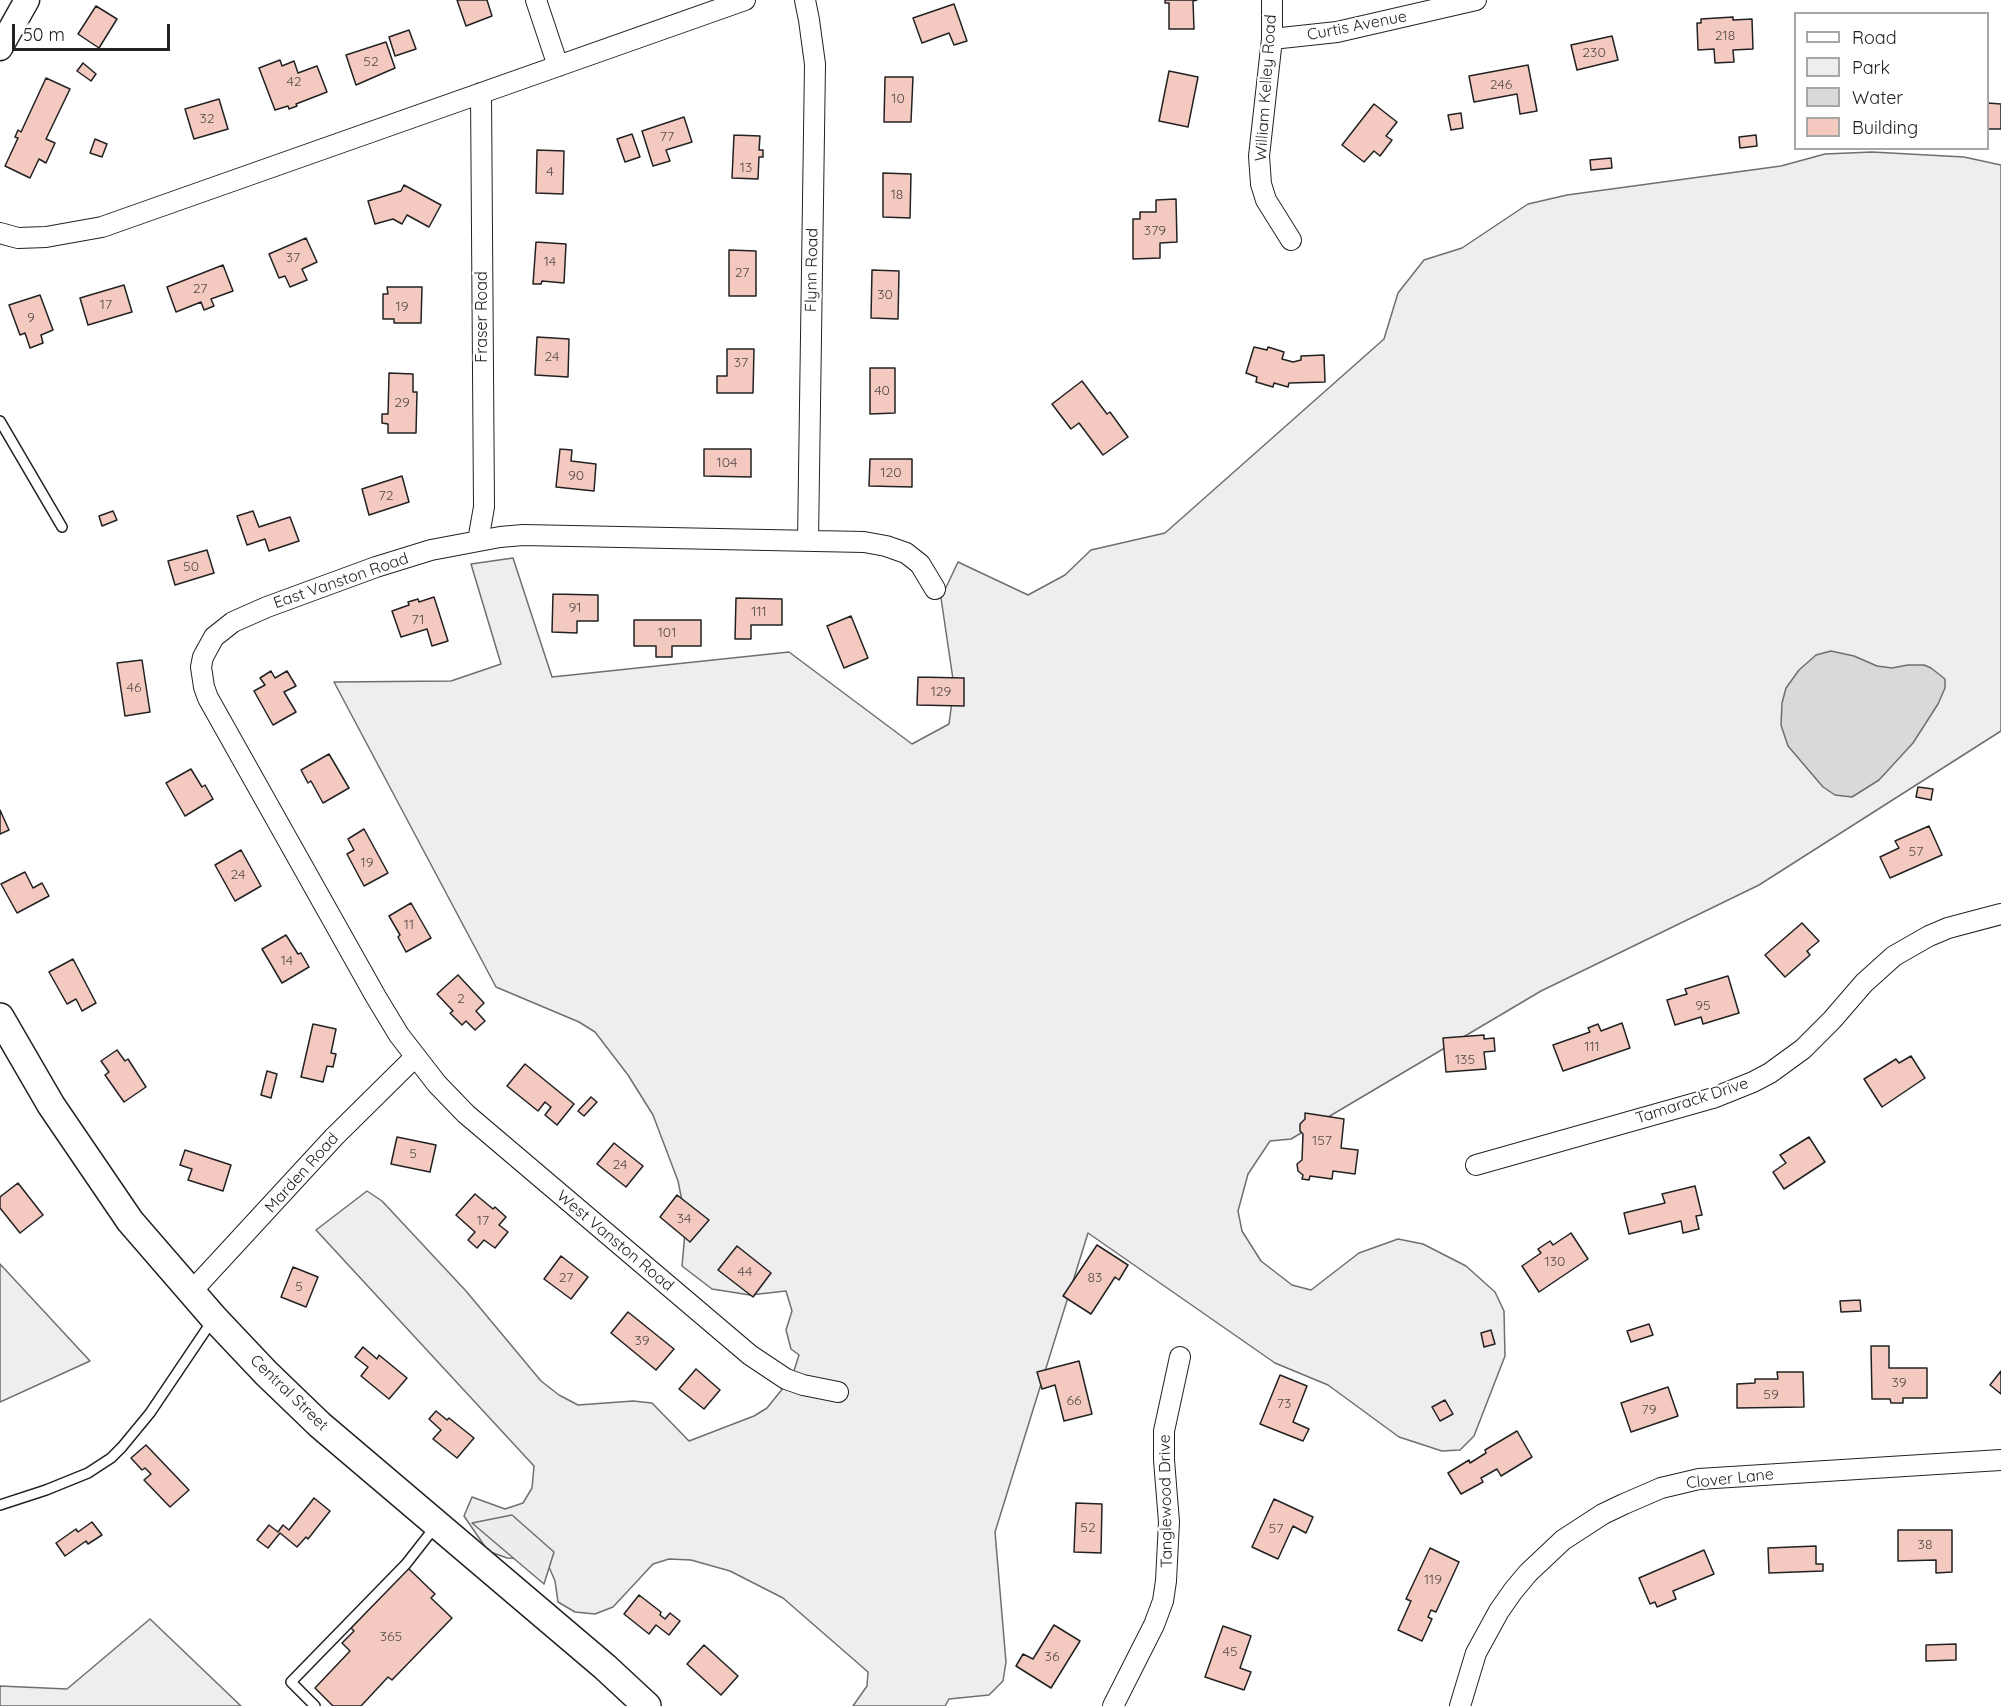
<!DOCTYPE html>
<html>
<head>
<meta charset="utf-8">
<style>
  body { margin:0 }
  #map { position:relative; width:2001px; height:1706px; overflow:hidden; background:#fff; font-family:Quicksand,sans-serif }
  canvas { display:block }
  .legend { position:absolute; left:1794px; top:12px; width:195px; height:138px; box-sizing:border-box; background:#fff; border:2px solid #a7a7a7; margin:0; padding:8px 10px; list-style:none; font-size:18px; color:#222 }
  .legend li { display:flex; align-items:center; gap:12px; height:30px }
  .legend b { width:30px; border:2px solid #a7a7a7 }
  .scale { position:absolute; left:12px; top:24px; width:158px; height:27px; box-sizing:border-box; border:3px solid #222; border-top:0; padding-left:8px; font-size:18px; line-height:21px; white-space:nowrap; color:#222; -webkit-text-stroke:4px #fff; paint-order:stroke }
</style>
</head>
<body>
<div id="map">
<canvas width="2001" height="1706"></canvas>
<ul class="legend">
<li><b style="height:8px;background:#fff"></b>Road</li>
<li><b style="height:16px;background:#eee"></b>Park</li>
<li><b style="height:16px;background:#d9d9d9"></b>Water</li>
<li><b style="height:16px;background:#f3c9c0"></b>Building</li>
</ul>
<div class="scale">50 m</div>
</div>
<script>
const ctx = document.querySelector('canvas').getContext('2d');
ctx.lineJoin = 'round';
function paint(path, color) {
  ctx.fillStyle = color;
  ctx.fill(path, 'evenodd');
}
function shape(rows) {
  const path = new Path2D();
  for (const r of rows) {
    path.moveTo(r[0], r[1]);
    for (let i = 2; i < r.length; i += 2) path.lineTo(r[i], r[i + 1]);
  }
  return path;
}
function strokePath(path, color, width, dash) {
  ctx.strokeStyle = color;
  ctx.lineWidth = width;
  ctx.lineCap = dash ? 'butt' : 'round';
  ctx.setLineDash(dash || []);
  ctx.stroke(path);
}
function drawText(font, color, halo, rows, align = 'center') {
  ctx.font = font + ' Quicksand,sans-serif';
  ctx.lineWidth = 4.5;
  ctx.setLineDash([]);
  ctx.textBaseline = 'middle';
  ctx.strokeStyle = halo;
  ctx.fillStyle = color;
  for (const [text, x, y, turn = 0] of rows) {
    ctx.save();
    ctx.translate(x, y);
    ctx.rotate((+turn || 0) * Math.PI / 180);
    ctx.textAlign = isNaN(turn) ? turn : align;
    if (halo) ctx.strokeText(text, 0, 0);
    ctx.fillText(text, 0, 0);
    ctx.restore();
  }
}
const green = shape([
  [1872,152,1964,157,2001,165,2001,731,1759,885,1541,991,1291,1139,1270,1141,1248,1174,1238,1211,1242,1231,1261,1261,1292,1285,1311,1290,1359,1253,1398,1239,1423,1244,1466,1266,1495,1292,1504,1311,1505,1356,1474,1436,1460,1450,1442,1451,1399,1437,1328,1385,1275,1363,1088,1233,995,1532,1006,1662,1003,1681,989,1695,949,1699,945,1706,853,1706,867,1686,868,1672,783,1598,730,1571,691,1560,669,1559,653,1564,613,1607,595,1614,575,1612,558,1602,555,1581,546,1560,507,1558,488,1551,464,1516,472,1497,505,1509,523,1503,532,1488,534,1466,316,1230,367,1191,382,1201,466,1291,541,1381,559,1395,578,1405,633,1401,652,1403,689,1441,754,1416,767,1408,792,1377,799,1355,791,1349,786,1330,792,1311,786,1291,750,1295,712,1289,682,1266,686,1221,678,1181,653,1115,628,1075,595,1032,579,1022,496,987,334,682,451,681,501,664,471,564,513,558,552,677,789,652,912,744,949,724,954,686,941,598,958,562,1028,595,1065,575,1091,550,1165,533,1384,339,1398,293,1424,260,1462,248,1528,204,1567,195,1781,166,1825,154,1872,152],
  [0,1264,90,1361,0,1402,0,1264],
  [150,1619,241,1706,0,1706,0,1686,67,1689,150,1619]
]);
const parking = shape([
  [512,1515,554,1552,544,1584,472,1523,512,1515]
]);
const water = shape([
  [1831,651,1854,656,1877,666,1892,668,1908,665,1924,665,1931,668,1945,679,1945,688,1938,704,1913,743,1879,780,1852,797,1835,795,1823,787,1788,746,1781,725,1782,703,1786,688,1799,670,1816,655,1831,651]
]);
const building = shape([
  [457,0,487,0,492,16,466,26,457,0],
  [1165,0,1197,0,1193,1,1194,29,1169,29,1169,3,1165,3,1165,0],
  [954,4,967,41,954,45,949,33,922,43,913,18,954,4],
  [96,6,117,19,99,48,78,34,96,6],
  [1733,17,1733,20,1752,19,1753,49,1733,50,1734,62,1715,63,1714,49,1698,50,1697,23,1701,23,1701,19,1733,17],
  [409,30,416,49,395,56,389,37,409,30],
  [1612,36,1618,60,1577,70,1571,45,1612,36],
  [386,42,395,68,356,85,346,55,386,42],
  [280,60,282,66,294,61,298,73,317,66,327,92,296,104,297,106,289,109,288,106,275,110,259,68,280,60],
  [83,63,96,74,91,81,77,71,83,63],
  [1528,65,1537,111,1520,114,1517,94,1474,102,1469,76,1528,65],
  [1169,71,1198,77,1188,127,1159,121,1169,71],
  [885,77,913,77,911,122,884,122,885,77],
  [46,78,70,89,46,139,55,143,46,163,39,159,30,178,5,166,18,138,15,137,18,130,21,132,46,78],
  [219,99,228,129,194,139,185,109,219,99],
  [1988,103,2001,104,2001,129,1988,129,1988,103],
  [1374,104,1397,122,1386,136,1392,140,1380,156,1374,151,1364,162,1342,145,1374,104],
  [1461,113,1463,128,1451,130,1448,115,1461,113],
  [684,117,692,142,666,150,670,161,653,166,642,131,684,117],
  [632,134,640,157,625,162,617,139,632,134],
  [734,135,760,136,759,150,763,150,763,157,759,157,758,179,732,178,734,135],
  [1756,135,1757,146,1740,148,1739,137,1756,135],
  [95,139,107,144,102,157,90,153,95,139],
  [537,150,564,151,563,194,536,193,537,150],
  [1611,158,1612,168,1591,170,1590,160,1611,158],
  [883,173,911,174,910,218,883,217,883,173],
  [404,185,441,205,429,227,407,215,402,224,393,219,375,224,368,201,401,191,404,185],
  [1176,199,1177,242,1160,243,1160,258,1133,259,1133,219,1140,219,1140,212,1156,212,1156,200,1176,199],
  [306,238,317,262,302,269,307,280,290,287,285,276,279,278,269,254,306,238],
  [536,242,566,244,564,283,542,281,541,284,533,284,536,242],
  [729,250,756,251,756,296,729,296,729,250],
  [223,265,233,291,211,299,214,306,204,310,201,302,176,312,167,287,223,265],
  [872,270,899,271,898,319,871,318,872,270],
  [124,285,132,312,88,325,80,298,124,285],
  [387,287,422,287,421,323,394,323,394,319,383,319,383,294,388,294,387,287],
  [40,295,53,330,41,335,43,343,30,348,25,333,20,335,9,305,40,295],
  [537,337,569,339,568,377,535,375,537,337],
  [1254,347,1267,350,1268,347,1284,352,1282,359,1293,362,1301,360,1301,356,1324,355,1325,382,1289,383,1288,387,1274,383,1273,387,1256,382,1257,377,1246,373,1254,347],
  [727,349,754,349,753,393,717,393,717,376,727,376,727,349],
  [870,368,895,368,895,413,870,414,870,368],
  [389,373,413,374,413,392,417,392,416,433,388,433,388,424,382,423,382,414,388,414,389,373],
  [1082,381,1107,414,1110,412,1128,437,1103,455,1079,423,1071,429,1052,404,1082,381],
  [560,449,572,450,571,461,596,464,594,491,556,487,560,449],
  [704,449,751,449,751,477,704,476,704,449],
  [870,459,912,459,912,487,869,486,870,459],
  [402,476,409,502,369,515,362,489,402,476],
  [113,511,117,520,102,526,99,516,113,511],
  [253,511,259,527,290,517,299,541,269,551,265,539,247,545,237,516,253,511],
  [207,550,214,573,175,585,168,561,207,550],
  [553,594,598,595,598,621,577,621,577,633,552,632,553,594],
  [434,597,448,641,432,646,427,629,401,637,392,611,409,605,408,602,418,599,419,602,434,597],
  [736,598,782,599,782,625,751,625,751,639,735,639,736,598],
  [851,616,868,658,844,668,827,626,851,616],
  [634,620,701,620,701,646,672,646,672,657,656,657,656,646,634,646,634,620],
  [142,660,150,712,125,716,117,663,142,660],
  [271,671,275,678,287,671,296,686,284,692,296,712,273,725,254,691,265,685,260,678,271,671],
  [918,677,964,678,964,706,917,705,918,677],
  [329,754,349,788,323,803,311,781,308,783,301,770,329,754],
  [191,769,202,787,205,785,213,799,185,816,166,783,191,769],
  [1918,787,1933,789,1931,800,1916,797,1918,787],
  [0,810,9,830,0,834,0,810],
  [1929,826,1942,855,1890,878,1880,857,1899,848,1895,841,1929,826],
  [364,829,388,873,364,886,347,854,354,850,348,839,364,829],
  [241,850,261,886,235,901,215,865,241,850],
  [25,872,33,888,42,883,49,896,17,913,1,884,25,872],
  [411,903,431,938,406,952,398,937,400,935,389,916,411,903],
  [1802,923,1819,941,1807,951,1810,955,1785,977,1765,955,1802,923],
  [286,935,298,954,301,953,309,967,282,983,262,949,286,935],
  [73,959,96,1003,82,1011,76,999,67,1004,49,972,73,959],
  [458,975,484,1003,476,1011,485,1021,475,1030,466,1021,462,1025,450,1013,453,1011,437,994,458,975],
  [1728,976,1739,1013,1703,1024,1701,1017,1675,1025,1667,1000,1687,994,1685,989,1728,976],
  [1622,1023,1630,1048,1563,1071,1553,1045,1590,1032,1588,1028,1598,1024,1601,1031,1622,1023],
  [313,1024,336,1029,331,1053,336,1054,333,1067,327,1066,323,1082,301,1077,313,1024],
  [1484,1035,1484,1039,1494,1038,1495,1051,1484,1052,1486,1069,1446,1072,1443,1038,1484,1035],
  [117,1050,125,1061,128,1059,146,1087,124,1102,105,1075,109,1072,101,1061,117,1050],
  [1911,1056,1925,1078,1882,1107,1864,1079,1896,1059,1899,1063,1911,1056],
  [525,1064,574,1104,557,1125,545,1115,551,1107,545,1102,538,1111,507,1086,525,1064],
  [267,1071,277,1074,271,1098,261,1095,267,1071],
  [591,1097,597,1102,584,1116,578,1111,591,1097],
  [1305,1113,1344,1119,1341,1148,1358,1150,1355,1174,1333,1171,1332,1179,1310,1176,1309,1180,1302,1179,1303,1175,1298,1171,1297,1164,1302,1160,1303,1134,1300,1131,1300,1124,1305,1119,1305,1113],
  [397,1137,436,1145,430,1172,391,1164,397,1137],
  [1809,1137,1825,1162,1784,1189,1773,1172,1786,1163,1780,1155,1809,1137],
  [614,1143,643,1166,626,1187,597,1164,614,1143],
  [185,1150,231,1165,223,1191,188,1180,192,1169,180,1165,185,1150],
  [18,1183,43,1215,20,1233,0,1208,0,1197,18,1183],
  [1695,1186,1702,1215,1696,1216,1699,1229,1683,1233,1681,1221,1629,1234,1624,1213,1665,1203,1662,1194,1695,1186],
  [475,1194,493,1209,495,1207,506,1217,499,1225,508,1232,495,1248,484,1240,477,1248,468,1240,475,1232,456,1215,475,1194],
  [677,1195,709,1220,690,1242,660,1217,677,1195],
  [1571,1233,1588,1259,1539,1292,1522,1266,1541,1253,1538,1249,1550,1241,1553,1245,1571,1233],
  [1097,1245,1128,1265,1119,1280,1115,1277,1091,1314,1063,1296,1097,1245],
  [737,1246,771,1273,753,1297,718,1270,737,1246],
  [561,1256,588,1277,571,1299,544,1279,561,1256],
  [293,1267,318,1277,306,1307,281,1297,293,1267],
  [1860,1300,1861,1311,1841,1312,1840,1301,1860,1300],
  [628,1312,674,1349,656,1370,611,1333,628,1312],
  [1649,1324,1653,1335,1631,1342,1627,1331,1649,1324],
  [1491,1330,1495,1344,1484,1347,1481,1333,1491,1330],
  [1871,1346,1889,1346,1889,1368,1927,1368,1927,1398,1903,1398,1903,1403,1891,1403,1890,1399,1872,1399,1871,1346],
  [363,1347,377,1359,379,1355,407,1378,389,1399,361,1376,368,1367,355,1357,363,1347],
  [1079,1361,1092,1414,1064,1421,1055,1385,1042,1389,1037,1372,1079,1361],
  [696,1369,720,1390,704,1409,679,1389,696,1369],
  [2001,1371,2001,1394,1990,1385,2001,1371],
  [1777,1372,1803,1372,1804,1407,1737,1408,1737,1384,1755,1383,1755,1379,1778,1379,1777,1372],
  [1280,1375,1307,1386,1293,1422,1309,1429,1303,1441,1260,1424,1280,1375],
  [1668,1387,1678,1416,1631,1432,1621,1403,1668,1387],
  [1445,1400,1453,1414,1440,1421,1432,1407,1445,1400],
  [436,1411,447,1420,449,1418,474,1438,457,1458,433,1439,441,1430,429,1419,436,1411],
  [1517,1431,1532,1457,1501,1476,1497,1469,1481,1478,1483,1482,1461,1494,1448,1473,1469,1460,1470,1463,1486,1453,1485,1450,1517,1431],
  [146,1445,189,1490,170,1507,144,1480,151,1474,145,1468,142,1470,131,1458,146,1445],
  [314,1498,330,1511,308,1539,306,1537,297,1547,280,1533,268,1548,257,1540,269,1525,278,1532,283,1525,289,1530,314,1498],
  [1274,1499,1313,1517,1306,1533,1293,1526,1278,1559,1252,1547,1274,1499],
  [1076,1503,1102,1504,1101,1553,1074,1552,1076,1503],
  [92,1522,102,1535,88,1544,86,1541,65,1556,56,1543,76,1529,78,1532,92,1522],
  [1898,1530,1952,1530,1952,1572,1936,1573,1936,1560,1898,1561,1898,1530],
  [1816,1546,1816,1564,1823,1564,1823,1571,1769,1573,1768,1548,1816,1546],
  [1430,1548,1459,1562,1436,1612,1431,1610,1428,1617,1432,1619,1422,1641,1398,1630,1411,1601,1406,1599,1430,1548],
  [1704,1550,1714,1574,1673,1591,1676,1599,1657,1607,1655,1602,1650,1604,1639,1578,1704,1550],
  [408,1568,435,1594,431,1598,452,1618,392,1680,388,1677,361,1706,333,1706,315,1688,350,1651,342,1643,354,1631,351,1628,408,1568],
  [639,1595,661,1612,660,1615,665,1619,670,1613,680,1621,669,1635,656,1625,649,1634,624,1614,639,1595],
  [1054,1625,1080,1641,1051,1688,1016,1666,1023,1654,1033,1659,1054,1625],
  [1223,1626,1251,1636,1240,1668,1251,1672,1244,1690,1205,1677,1223,1626],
  [1956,1644,1956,1660,1926,1661,1926,1645,1956,1644],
  [704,1645,738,1676,721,1695,687,1664,704,1645]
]);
const service = shape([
  [0,421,62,527],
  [0,1505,46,1490,88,1473,111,1458,122,1447,150,1413,212,1321],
  [315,1706,291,1682,406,1564,435,1527]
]);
const minor = shape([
  [536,0,558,66],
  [805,0,809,20,815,64,808,541],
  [1272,0,1272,39,1259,156,1261,184,1266,200,1291,240],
  [1272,39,1337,32,1476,0],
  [0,233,18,238,46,237,102,227,745,0],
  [478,541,484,507,481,93],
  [1476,1165,1713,1098,1753,1082,1770,1073,1803,1049,1832,1020,1864,983,1894,956,1929,936,1948,928,2001,914],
  [191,1292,334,1137,415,1057],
  [838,1392,803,1385,786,1379,750,1355,466,1114,437,1084,399,1035,376,997,208,698,204,687,201,667,203,657,214,637,233,622,267,607,376,567,431,550,500,537,523,535,864,542,886,546,906,553,920,564,935,589],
  [1113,1706,1154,1625,1163,1601,1166,1581,1169,1522,1164,1460,1164,1431,1180,1357],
  [1460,1706,1476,1653,1499,1611,1513,1591,1528,1573,1563,1540,1603,1514,1624,1504,1661,1488,1699,1479,2001,1460]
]);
const tertiary = shape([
  [0,48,27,0]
]);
const secondary = shape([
  [0,1017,51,1105,130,1221,214,1318,266,1373,320,1425,605,1667,647,1706]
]);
const numberNames = [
  ["218",1725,36],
  ["230",1594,53],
  ["52",371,62],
  ["42",294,82],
  ["246",1501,85],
  ["10",898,99],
  ["32",207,119],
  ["77",667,137],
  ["13",746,168],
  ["4",550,172],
  ["18",897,195],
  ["379",1155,231],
  ["37",293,258],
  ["14",550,262],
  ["27",742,273],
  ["27",200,289],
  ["30",885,295],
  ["17",106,305],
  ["19",402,307],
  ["9",31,318],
  ["24",552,357],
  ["37",741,363],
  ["40",882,391],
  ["29",402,403],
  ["104",727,463],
  ["120",891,473],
  ["90",576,476],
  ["72",386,496],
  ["50",191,567],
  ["91",575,608],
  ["111",759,612],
  ["71",418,620],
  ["101",667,633],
  ["46",134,688],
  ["129",941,692],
  ["57",1916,852],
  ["19",367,863],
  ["24",238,875],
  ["11",409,925],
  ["14",287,961],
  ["2",461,999],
  ["95",1703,1006],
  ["111",1592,1047],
  ["135",1465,1060],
  ["157",1322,1141],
  ["5",413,1154],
  ["24",620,1165],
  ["34",684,1219],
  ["17",483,1221],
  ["130",1555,1262],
  ["44",745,1272],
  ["27",566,1278],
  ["83",1095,1278],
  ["5",299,1287],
  ["39",642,1341],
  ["39",1899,1383],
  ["59",1771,1395],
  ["66",1074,1401],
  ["73",1284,1404],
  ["79",1649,1410],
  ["52",1088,1528],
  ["57",1276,1529],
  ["38",1925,1545],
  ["119",1433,1580],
  ["365",391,1637],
  ["45",1230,1652],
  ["36",1052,1657]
];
const streetNames = [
  ["Curtis Avenue",1357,26,-11],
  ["William Kelley Road",1266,88,-86],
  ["Flynn Road",812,270,-89],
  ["Fraser Road",482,317,-90],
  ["East Vanston Road",341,581,-19],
  ["Tamarack Drive",1692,1101,-18],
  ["Marden Road",302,1173,-48],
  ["West Vanston Road",615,1241,40],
  ["Central Street",289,1393,44],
  ["Clover Lane",1730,1479,-6],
  ["Tanglewood Drive",1166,1501,-91]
];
paint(green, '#eee');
strokePath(green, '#6f6f6f', 1.5);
paint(parking, '#ededed');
strokePath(parking, '#6f6f6f', 1.5);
paint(water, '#d9d9d9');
strokePath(water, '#6f6f6f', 1.5);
paint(building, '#f3c9c0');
strokePath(building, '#222', 1.5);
strokePath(service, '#222', 12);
strokePath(minor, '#222', 22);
strokePath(tertiary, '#222', 27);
strokePath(secondary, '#222', 30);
strokePath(service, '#fff', 9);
strokePath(minor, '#fff', 20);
strokePath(tertiary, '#fff', 24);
strokePath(secondary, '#fff', 27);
drawText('14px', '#564c4a', null, numberNames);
drawText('16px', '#222', '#fff', streetNames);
</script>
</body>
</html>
